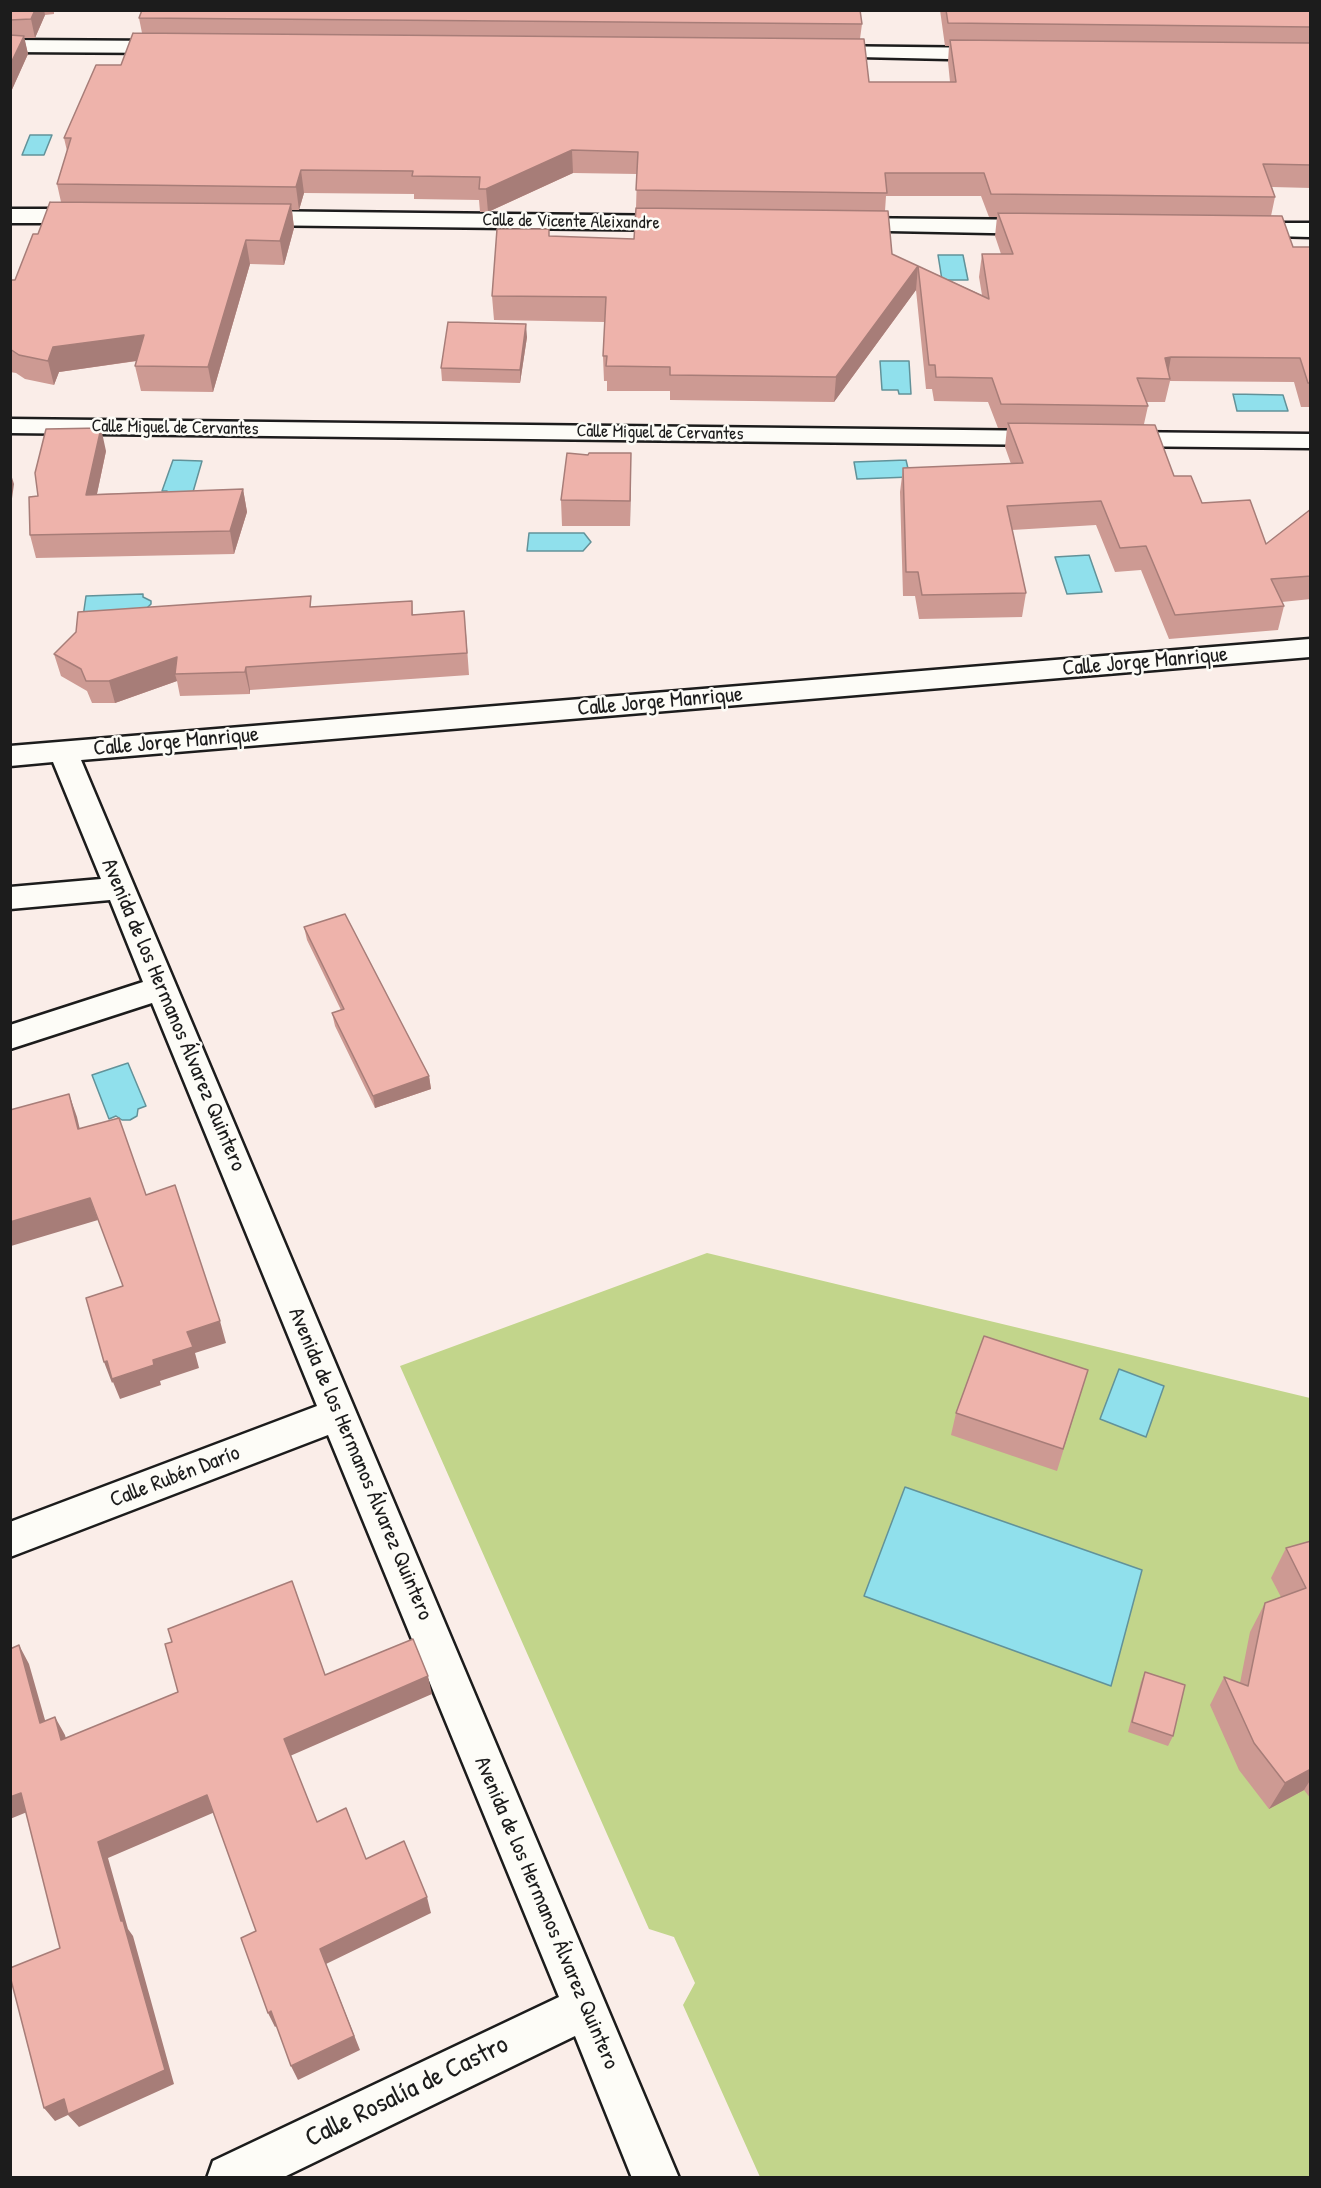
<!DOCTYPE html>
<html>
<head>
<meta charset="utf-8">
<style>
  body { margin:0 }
  #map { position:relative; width:1321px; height:2188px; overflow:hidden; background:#faede8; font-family:"Patrick Hand",sans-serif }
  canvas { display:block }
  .frame { position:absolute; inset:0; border:12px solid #1c1c1c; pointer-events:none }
</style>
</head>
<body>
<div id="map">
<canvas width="1321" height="2188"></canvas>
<div class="frame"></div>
</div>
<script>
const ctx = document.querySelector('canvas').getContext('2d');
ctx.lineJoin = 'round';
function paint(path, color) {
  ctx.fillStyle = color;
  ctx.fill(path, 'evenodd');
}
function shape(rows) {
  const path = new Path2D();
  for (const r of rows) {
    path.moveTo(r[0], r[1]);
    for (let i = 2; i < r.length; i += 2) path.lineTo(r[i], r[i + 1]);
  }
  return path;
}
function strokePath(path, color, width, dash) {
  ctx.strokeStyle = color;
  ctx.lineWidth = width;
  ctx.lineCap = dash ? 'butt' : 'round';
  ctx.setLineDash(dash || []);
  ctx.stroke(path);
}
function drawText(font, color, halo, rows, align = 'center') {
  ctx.font = font + ' "Patrick Hand",sans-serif';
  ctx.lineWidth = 5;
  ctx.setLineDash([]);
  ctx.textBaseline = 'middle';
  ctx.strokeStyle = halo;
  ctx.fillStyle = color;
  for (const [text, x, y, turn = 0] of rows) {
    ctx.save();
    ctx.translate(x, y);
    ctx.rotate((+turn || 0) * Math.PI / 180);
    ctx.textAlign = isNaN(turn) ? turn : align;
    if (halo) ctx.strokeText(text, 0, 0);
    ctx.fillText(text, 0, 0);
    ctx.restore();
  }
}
const green = shape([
  [707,1253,1310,1398,1310,2177,760,2177,683,2005,695,1983,674,1937,649,1929,400,1366]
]);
const water = shape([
  [30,135,52,135,44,155,22,155,30,135],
  [938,255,963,255,968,280,942,280,938,255],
  [880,361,909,361,911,394,899,394,898,390,882,390,880,361],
  [1233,394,1283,395,1288,411,1237,411,1233,394],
  [173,460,202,461,193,492,167,493,167,491,162,491,173,460],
  [906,460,910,477,857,479,854,462,906,460],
  [529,533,584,533,591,542,583,551,527,551,529,533],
  [1089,555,1102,592,1067,594,1055,557,1089,555],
  [143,594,143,597,151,601,151,604,146,609,83,617,86,596,143,594],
  [128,1063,146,1106,138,1109,137,1116,130,1120,122,1120,116,1116,109,1119,92,1075,128,1063],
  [1119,1369,1164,1386,1146,1437,1100,1419,1119,1369],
  [905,1487,1142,1570,1111,1686,864,1596,905,1487]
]);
const street = shape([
  [10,40,172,41,179,43,182,47,179,51,172,53,10,52,10,40],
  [820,46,994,48,1001,50,1004,54,1001,58,994,60,813,56,810,52,813,48,820,46],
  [10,209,90,209,98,211,101,216,98,221,90,223,10,223,10,209],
  [249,211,681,216,689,218,692,223,689,228,681,230,249,225,241,223,238,218,241,213,249,211],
  [846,218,1041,220,1049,222,1052,227,1049,232,1041,234,838,230,835,225,838,220,846,218],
  [1242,223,1310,223,1310,237,1234,235,1231,230,1234,225,1242,223],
  [10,419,1050,431,1059,433,1062,438,1059,443,1050,445,10,433,10,419],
  [1116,432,1310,434,1310,448,1116,446,1107,444,1104,439,1107,434,1116,432],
  [1310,639,1310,657,81,760,679,2178,632,2178,575,2036,282,2178,207,2178,213,2161,559,1997,328,1435,10,1557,10,1522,317,1406,152,1003,10,1049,10,1025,143,982,110,900,10,909,10,887,101,879,53,762,10,766,10,746,1310,639]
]);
const wall = shape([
  [10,10,54,10,54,14,45,15,35,38,24,38,28,54,10,94],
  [940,10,1311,10,1311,188,1272,187,1275,197,1271,216,1293,247,1311,247,1311,407,1301,407,1294,382,1170,381,1165,402,1146,402,1148,406,1144,424,1174,476,1202,503,1266,544,1311,509,1311,599,1282,602,1284,606,1278,630,1169,639,1141,570,1115,572,1096,525,1012,530,1026,593,1022,617,919,619,915,596,903,596,900,492,903,468,1011,464,1005,447,1007,428,998,428,988,402,934,401,932,389,926,389,916,290,918,266,982,295,979,277,982,254,1001,254,995,236,997,217,989,217,981,196,886,196,885,211,892,254,918,266,916,290,834,402,670,400,670,391,607,391,607,381,604,381,603,356,605,322,494,320,492,296,550,236,634,239,636,208,637,174,573,173,488,212,480,212,479,200,414,199,414,194,304,193,299,210,292,210,294,228,284,265,250,264,213,392,141,391,135,366,137,361,59,372,54,385,25,379,16,373,10,372,10,280,15,280,38,234,61,202,57,184,67,151,64,138,121,65,142,33,139,18,862,24,860,39,869,82,950,82,948,62,949,46,945,46],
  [527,337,520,383,442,381,441,368],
  [106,451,97,494,243,489,247,512,234,554,36,558,30,535,38,496],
  [631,453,630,526,562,526,561,500,588,455],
  [412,601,413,614,466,633,469,675,250,690,250,694,180,696,177,681,115,703,92,703,87,691,61,676,54,654,312,607],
  [304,927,429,1076,431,1089,375,1108,335,1026,332,1013,341,1010,307,940],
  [1088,1370,1057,1471,951,1435,956,1413],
  [1311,1541,1311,1799,1304,1790,1269,1809,1239,1770,1210,1705,1224,1677,1240,1683,1250,1632,1265,1603,1281,1597,1271,1578,1286,1548],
  [1145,1672,1173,1736,1168,1746,1128,1732,1141,1682]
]);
const shadedWall = shape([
  [35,10,44,10,45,15,35,38,31,19],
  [24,36,28,54,10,94,10,65],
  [572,150,573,173,488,212,486,189],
  [301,170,304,193,299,210,296,187],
  [291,204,294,228,284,265,280,241],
  [246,240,250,264,213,392,208,367],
  [918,266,916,290,834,402,836,377],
  [526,324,527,337,520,383,520,370],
  [144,335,149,359,59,372,54,385,48,361,53,347],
  [1171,357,1167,379,1165,358],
  [101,428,106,451,92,517,86,495],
  [631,453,631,478,630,526,630,501],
  [10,471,14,484,10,513],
  [243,489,247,512,234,554,230,531],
  [177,657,175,674,177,681,115,703,109,681],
  [246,667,250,690,250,694,245,672],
  [429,1076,431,1089,375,1108,373,1096],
  [69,1094,77,1117,85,1151,78,1129],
  [90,1198,98,1220,11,1246,10,1222],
  [220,1321,226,1343,195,1353,199,1368,160,1381,161,1385,120,1399,113,1382,112,1383,104,1362,107,1361,153,1360,187,1332],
  [19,1645,29,1664,51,1741,40,1723],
  [428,1676,432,1694,290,1756,284,1739],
  [55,1717,65,1735,71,1757,61,1740],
  [1311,1769,1311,1779,1304,1790,1269,1809,1285,1783],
  [21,1793,32,1810,10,1819,10,1797],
  [207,1795,215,1812,108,1858,128,1929,133,1936,174,2084,79,2127,68,2115,55,2121,44,2108,121,1921,98,1842],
  [427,1897,431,1913,326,1964,360,2050,298,2080,291,2066,320,1949],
  [271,2011,278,2025,275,2027,268,2013]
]);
const building = shape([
  [10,10,35,10,31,19,10,20,10,10],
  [142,10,860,10,862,24,139,18,142,10],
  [946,10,1311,10,1311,27,948,23,946,10],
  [133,33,864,39,869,82,956,82,950,40,1311,43,1311,165,1263,164,1275,197,991,194,984,173,885,173,887,193,636,190,638,152,572,150,486,189,479,189,480,177,412,176,413,171,301,170,296,187,57,184,71,138,64,138,96,65,121,65,133,33],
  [10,35,24,36,10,65,10,35],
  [50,202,291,204,280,241,246,240,208,367,135,366,144,335,53,347,48,361,19,355,10,349,10,280,15,280,33,234,38,234,50,202],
  [636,208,888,211,892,254,918,266,836,377,670,375,670,367,606,366,607,356,603,356,606,297,492,296,497,229,549,229,549,236,634,239,636,208],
  [998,213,1282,216,1293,247,1311,247,1311,383,1308,383,1300,358,1171,357,1165,358,1170,379,1137,378,1148,406,1001,404,992,378,936,377,935,365,929,365,918,266,989,299,982,254,1013,254,998,213],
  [448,322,526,324,520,370,441,368,448,322],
  [1008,423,1155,425,1174,476,1191,476,1202,503,1250,500,1266,544,1311,509,1311,576,1271,579,1284,606,1175,615,1146,546,1120,548,1101,501,1007,506,1026,593,922,595,918,572,906,572,903,468,1023,463,1008,423],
  [101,428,86,495,243,489,230,531,30,535,29,497,38,496,35,473,46,429,101,428],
  [567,453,588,455,589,453,631,453,630,501,561,500,567,453],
  [311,596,310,607,412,601,412,615,464,611,467,653,246,667,245,672,175,674,177,657,109,681,86,681,81,669,54,654,76,632,78,612,311,596],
  [345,914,429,1076,373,1096,332,1013,344,1009,304,927,345,914],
  [69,1094,78,1129,119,1118,146,1195,175,1185,220,1321,187,1332,193,1347,153,1360,154,1365,112,1379,107,1361,104,1362,86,1298,123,1286,90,1198,10,1222,10,1110,69,1094],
  [984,1336,1088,1370,1063,1449,956,1413,984,1336],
  [1311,1541,1311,1769,1285,1783,1254,1743,1224,1677,1248,1686,1265,1603,1306,1588,1286,1548,1311,1541],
  [292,1581,325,1675,413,1639,428,1676,284,1739,317,1822,346,1808,366,1859,404,1841,427,1897,320,1949,354,2036,291,2066,271,2011,268,2013,241,1938,256,1931,207,1795,98,1842,121,1921,123,1921,165,2070,68,2114,64,2099,44,2108,10,1976,10,1968,60,1948,21,1793,10,1797,10,1649,19,1645,40,1723,55,1717,61,1740,178,1692,165,1644,172,1642,168,1629,292,1581],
  [1145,1672,1185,1685,1173,1736,1132,1722,1145,1672]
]);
const farStreetnames = [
  ["Calle de Vicente Aleixandre",571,222,1],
  ["Calle Miguel de Cervantes",175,428,1],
  ["Calle Miguel de Cervantes",660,433,1]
];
const streetNames = [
  ["Calle Jorge Manrique",1145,662,-5],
  ["Calle Jorge Manrique",660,702,-5],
  ["Calle Jorge Manrique",176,742,-5],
  ["Avenida de los Hermanos Álvarez Quintero",173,1015,67],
  ["Avenida de los Hermanos Álvarez Quintero",360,1464,67],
  ["Calle Rubén Darío",175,1477,-21],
  ["Avenida de los Hermanos Álvarez Quintero",546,1913,67]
];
const nearStreetnames = [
  ["Calle Rosalía de Castro",407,2092,-26]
];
paint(green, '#c2d58b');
paint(water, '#90e0ec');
strokePath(water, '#629299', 1.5);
strokePath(street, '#1c1c1c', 5);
paint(street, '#fdfcf7');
paint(wall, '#cd9a93');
paint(shadedWall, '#a77d78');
paint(building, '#eeb3ab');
strokePath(building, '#a77d78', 1.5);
drawText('18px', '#1c1c1c', '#fdfcf7', farStreetnames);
drawText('22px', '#1c1c1c', '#fdfcf7', streetNames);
drawText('27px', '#1c1c1c', '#fdfcf7', nearStreetnames);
</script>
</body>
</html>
